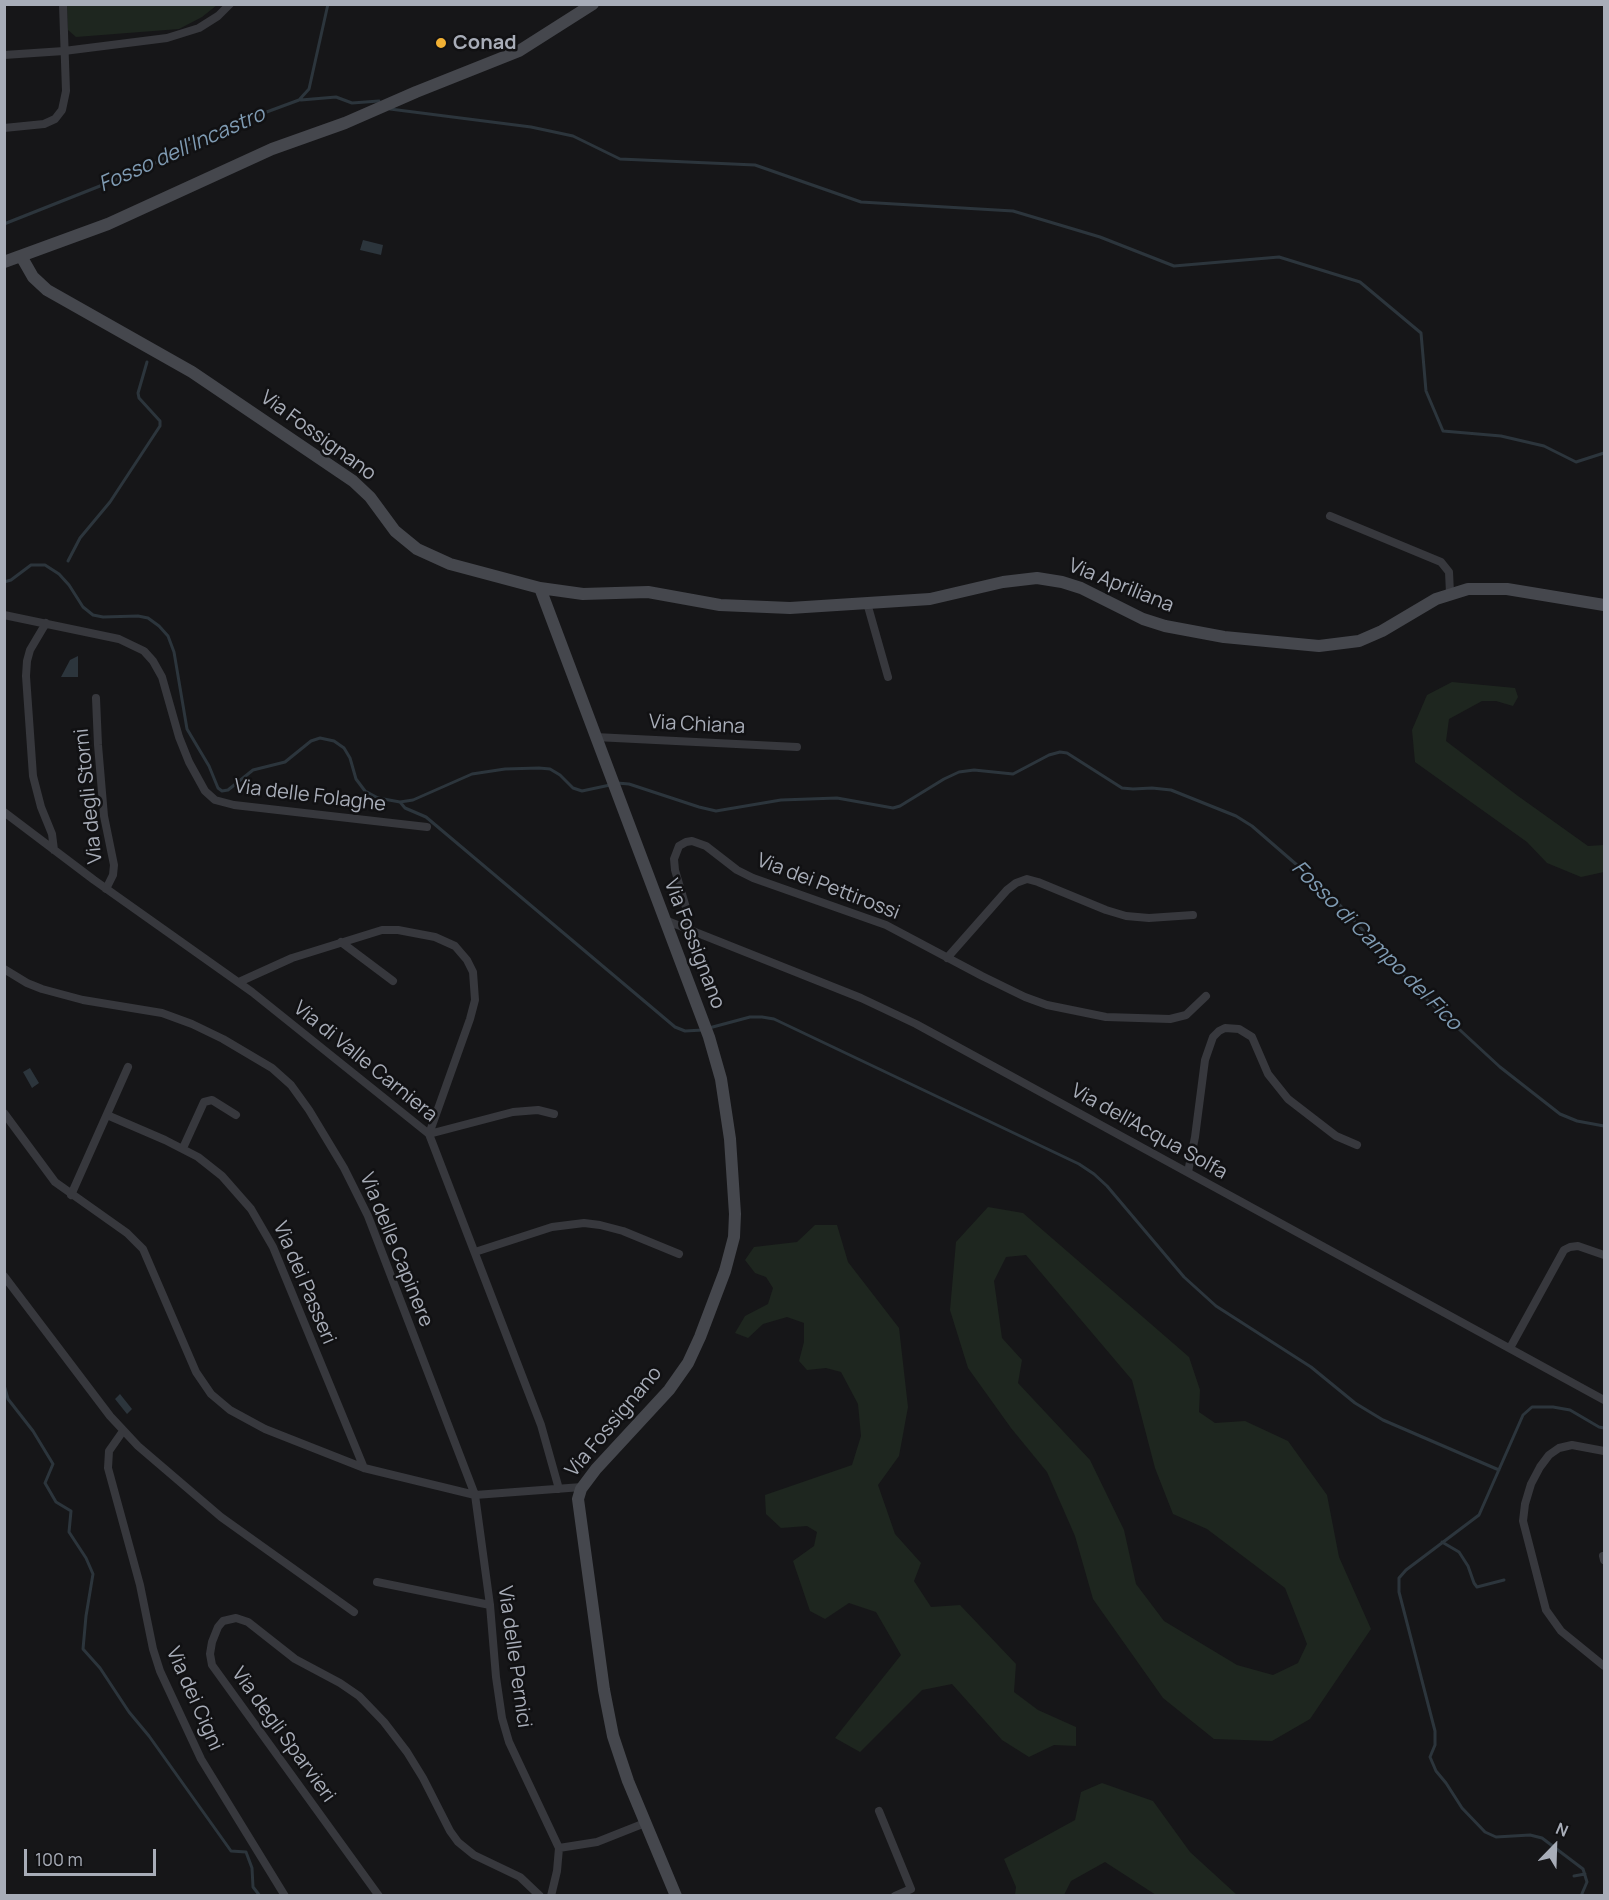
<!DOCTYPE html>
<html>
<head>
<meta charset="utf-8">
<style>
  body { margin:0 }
  #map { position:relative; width:1609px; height:1900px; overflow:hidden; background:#161618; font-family:Manrope,sans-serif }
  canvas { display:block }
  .frame { position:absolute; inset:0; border:6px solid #a8adb8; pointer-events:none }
  .north { position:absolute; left:1525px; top:1816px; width:60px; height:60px; -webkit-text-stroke:4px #111113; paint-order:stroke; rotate:23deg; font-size:16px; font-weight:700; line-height:24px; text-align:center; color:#a8adb8 }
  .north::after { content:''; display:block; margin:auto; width:21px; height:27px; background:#a8adb8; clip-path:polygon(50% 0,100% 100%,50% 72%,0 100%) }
  .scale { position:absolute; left:24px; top:1849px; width:132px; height:27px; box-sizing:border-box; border:3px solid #a8adb8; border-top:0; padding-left:8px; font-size:18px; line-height:21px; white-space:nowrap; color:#a8adb8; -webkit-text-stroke:4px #111113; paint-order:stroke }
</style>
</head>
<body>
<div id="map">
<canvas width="1609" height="1900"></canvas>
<div class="frame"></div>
<div class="north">N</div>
<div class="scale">100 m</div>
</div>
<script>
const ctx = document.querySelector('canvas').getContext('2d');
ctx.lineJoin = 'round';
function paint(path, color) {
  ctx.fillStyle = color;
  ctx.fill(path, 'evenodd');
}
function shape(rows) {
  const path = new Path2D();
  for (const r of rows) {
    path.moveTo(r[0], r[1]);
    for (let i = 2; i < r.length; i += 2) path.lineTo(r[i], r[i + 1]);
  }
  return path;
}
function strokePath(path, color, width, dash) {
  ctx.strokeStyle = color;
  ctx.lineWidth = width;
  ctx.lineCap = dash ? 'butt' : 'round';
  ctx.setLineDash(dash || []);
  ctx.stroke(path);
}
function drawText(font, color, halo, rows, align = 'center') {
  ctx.font = font + ' Manrope,sans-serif';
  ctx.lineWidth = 5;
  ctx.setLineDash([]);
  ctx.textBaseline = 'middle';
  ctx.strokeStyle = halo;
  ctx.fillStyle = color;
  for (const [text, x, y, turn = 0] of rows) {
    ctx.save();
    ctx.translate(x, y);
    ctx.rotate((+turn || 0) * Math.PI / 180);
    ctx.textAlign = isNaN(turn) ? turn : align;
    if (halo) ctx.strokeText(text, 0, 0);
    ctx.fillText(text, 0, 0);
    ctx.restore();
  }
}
const green = shape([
  [67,5,217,5,202,17,179,29,76,37,68,30],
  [1452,682,1515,688,1518,697,1513,706,1496,701,1482,701,1449,719,1446,741,1518,796,1588,846,1604,845,1604,872,1581,877,1547,863,1527,842,1415,762,1412,730,1427,695],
  [988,1207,1023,1213,1189,1357,1200,1390,1199,1412,1215,1423,1245,1421,1288,1441,1327,1495,1339,1557,1371,1629,1310,1719,1272,1741,1214,1739,1163,1698,1093,1599,1075,1536,1047,1472,1011,1428,968,1368,950,1310,956,1242],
  [1026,1255,1132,1380,1155,1468,1173,1514,1207,1529,1285,1588,1307,1644,1298,1663,1273,1675,1237,1665,1164,1621,1136,1584,1124,1530,1090,1460,1018,1383,1022,1360,1002,1338,994,1281,1006,1257],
  [815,1225,837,1225,848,1262,899,1328,908,1407,899,1456,878,1485,895,1534,921,1563,914,1581,931,1607,960,1605,1016,1664,1014,1692,1038,1710,1076,1727,1076,1746,1054,1745,1029,1757,1002,1740,952,1684,922,1690,860,1752,835,1738,901,1655,876,1612,849,1603,825,1619,810,1611,793,1561,814,1546,817,1532,807,1526,781,1528,766,1514,765,1495,852,1465,861,1436,858,1404,841,1372,826,1368,807,1370,799,1361,804,1342,804,1323,787,1317,763,1324,748,1338,735,1333,745,1316,768,1304,773,1288,766,1277,755,1273,745,1260,754,1247,797,1242],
  [1102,1783,1153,1801,1190,1852,1237,1895,1156,1895,1105,1862,1071,1881,1064,1895,1015,1895,1016,1887,1004,1859,1075,1820,1081,1792]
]);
const water = shape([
  [363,240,383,245,381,255,360,250],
  [78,656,78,677,61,677,70,660],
  [30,1068,39,1083,32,1088,23,1072],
  [120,1394,132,1409,127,1414,115,1399]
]);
const stream = shape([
  [301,100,336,97,352,103,379,101],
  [390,109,531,127,573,136,620,159,755,165,861,202,1013,211,1100,237,1174,266,1279,257,1360,282,1421,333,1426,391,1443,431,1501,436,1544,446,1576,462,1604,453],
  [4,224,148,167,210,133,299,100,309,89,328,4],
  [68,561,80,538,110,502,160,426,160,421,139,398,138,393,147,362],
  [4,582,11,580,31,565,45,565,59,574,69,585,83,607,93,615,103,617,138,616,148,618,159,626,168,636,174,652,187,729,209,766,218,788,222,791,228,790,253,770,285,762,311,741,320,738,334,741,344,748,350,758,356,779,365,791,378,798,400,802,413,800,472,774,505,769,539,768,550,769,560,775,573,788,582,791,610,785],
  [617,783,629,784,699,807,716,811,781,800,837,798,893,808,900,806,944,779,959,772,974,770,1013,774,1049,755,1060,752,1067,753,1122,788,1133,789,1152,788,1171,790,1236,816,1252,826,1327,891,1421,994,1500,1067,1560,1114,1577,1121,1604,1126],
  [400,802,405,808,426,817,675,1027,685,1031,703,1030],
  [709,1028,750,1017,762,1017,774,1019,1079,1164,1094,1174,1107,1186,1184,1277,1216,1306,1311,1367,1355,1403,1383,1420,1499,1470],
  [4,1385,8,1399,33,1431,53,1464,45,1483,56,1502,71,1511,69,1532,86,1558,93,1574,86,1616,83,1649,100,1668,129,1712,149,1736,231,1851,246,1852,252,1868,253,1887,260,1896],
  [1442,1542,1459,1552,1468,1566,1474,1583,1477,1587,1504,1580],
  [1574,1876,1585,1874],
  [1581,1896,1587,1882,1583,1869,1542,1838,1530,1835,1496,1837,1485,1832,1462,1808,1446,1783,1436,1771,1430,1757,1435,1745,1435,1731,1399,1592,1399,1578,1406,1570,1479,1515,1523,1415,1532,1407,1553,1407,1570,1410,1599,1427,1604,1428]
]);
const street = shape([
  [4,55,64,51,167,38,199,28,218,16,230,4],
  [4,128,44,124,55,119,62,110,66,91,63,4],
  [1330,516,1441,562,1449,572,1450,593],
  [867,603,888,677],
  [4,615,119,639,144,651,153,661,162,677,179,737,189,762,205,791,215,800,234,805,427,827],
  [46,623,30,650,27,661,26,676,33,776,41,807,52,834,54,850],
  [96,698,98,745,104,816,114,865,113,875,106,889],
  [595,737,797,747],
  [4,812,94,880,252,992,429,1134,541,1425,559,1489],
  [665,920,861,998,916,1024,1604,1400],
  [686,929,687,911,675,870,674,859,679,846,686,842,692,841,706,846,737,870,753,878,886,925,982,976,1025,997,1047,1005,1106,1017,1170,1019,1186,1015,1206,996],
  [341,942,393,981],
  [947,958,1007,890,1016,883,1027,879,1038,882,1106,910,1126,916,1149,918,1193,915],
  [4,969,27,983,42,989,83,1000,162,1013,192,1024,223,1039,272,1068,291,1085,309,1110,344,1168,368,1216,475,1495,490,1605,496,1677,502,1718,509,1742,559,1848],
  [239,982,292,958,382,930,398,930,435,937,455,946,467,960,473,972,475,1000,470,1019,429,1134],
  [4,1113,55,1182,127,1233,143,1249,196,1372,211,1394,230,1410,265,1429,364,1468,475,1495,582,1487],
  [107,1115,165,1140,198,1157,222,1176,251,1209,273,1247,364,1468],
  [429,1134,513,1112,538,1110,554,1114],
  [183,1148,204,1102,212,1100,236,1115],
  [1188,1172,1195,1137,1205,1060,1213,1037,1219,1031,1225,1028,1239,1029,1252,1037,1268,1074,1288,1099,1336,1136,1357,1145],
  [71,1195,128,1067],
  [475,1252,552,1227,584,1223,600,1225,623,1231,679,1254],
  [4,1276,110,1416,138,1446,221,1517,354,1612],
  [1510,1348,1564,1250,1570,1247,1578,1246,1604,1255],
  [123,1431,109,1451,108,1468,140,1585,153,1649,160,1671,201,1759,285,1896],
  [1604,1451,1572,1445,1559,1448,1549,1455,1540,1467,1531,1484,1525,1504,1523,1521,1546,1610,1561,1631,1604,1666],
  [1603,1556,1604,1560],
  [377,1582,490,1605],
  [879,1811,911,1889,895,1896],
  [379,1896,212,1665,210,1654,212,1642,218,1627,223,1621,236,1618,248,1622,295,1659,340,1683,359,1696,384,1722,407,1752,423,1778,450,1831,458,1842,474,1855,520,1877,540,1896],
  [551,1896,557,1871,559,1848,597,1842,645,1823]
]);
const secondary = shape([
  [21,256,33,277,47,290,192,372,353,481,370,497,395,531,417,549,450,564,540,588,709,1037,721,1079,730,1139,735,1214,734,1237,725,1271,700,1337,688,1363,669,1390,596,1469,581,1489,578,1499,604,1690,613,1736,628,1781,676,1896],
  [4,262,108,224,272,149,345,123,416,92,519,51,593,4],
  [540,588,583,594,648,592,720,605,790,608,930,599,1003,582,1037,578,1062,582,1081,588,1143,619,1165,626,1224,637,1319,646,1359,641,1382,631,1436,599,1468,589,1507,589,1604,605]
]);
const markers = [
  [441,43,6,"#f2b134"]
];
const poiNames = [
  ["Conad",453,43]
];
const streetNames = [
  ["Via Fossignano",318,436,36],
  ["Via Apriliana",1121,586,22],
  ["Via Chiana",697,725,3],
  ["Via degli Storni",89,796,-96],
  ["Via delle Folaghe",310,796,7],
  ["Via dei Pettirossi",828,887,21],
  ["Via Fossignano",694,944,69],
  ["Via di Valle Carniera",365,1062,39],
  ["Via dell'Acqua Solfa",1149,1132,29],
  ["Via delle Capinere",396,1250,68],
  ["Via dei Passeri",304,1283,67],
  ["Via Fossignano",614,1422,-50],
  ["Via delle Pernici",514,1657,82],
  ["Via dei Cigni",194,1699,66],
  ["Via degli Sparvieri",283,1735,54]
];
const waterNames = [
  ["Fosso dell'Incastro",182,150,-24],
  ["Fosso di Campo del Fico",1376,946,45]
];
paint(green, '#1e261f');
paint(water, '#2c353c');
strokePath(stream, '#2c353c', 3);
strokePath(street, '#37383d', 8);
strokePath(secondary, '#45474d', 12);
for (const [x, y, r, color] of markers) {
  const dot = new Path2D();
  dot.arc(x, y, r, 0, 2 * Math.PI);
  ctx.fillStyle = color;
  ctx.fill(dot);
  strokePath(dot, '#111113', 2);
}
drawText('bold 20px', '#a8adb8', '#111113', poiNames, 'left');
drawText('20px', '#a8adb8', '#111113', streetNames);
drawText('italic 21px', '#7f9bb3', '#111113', waterNames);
</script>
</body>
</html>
